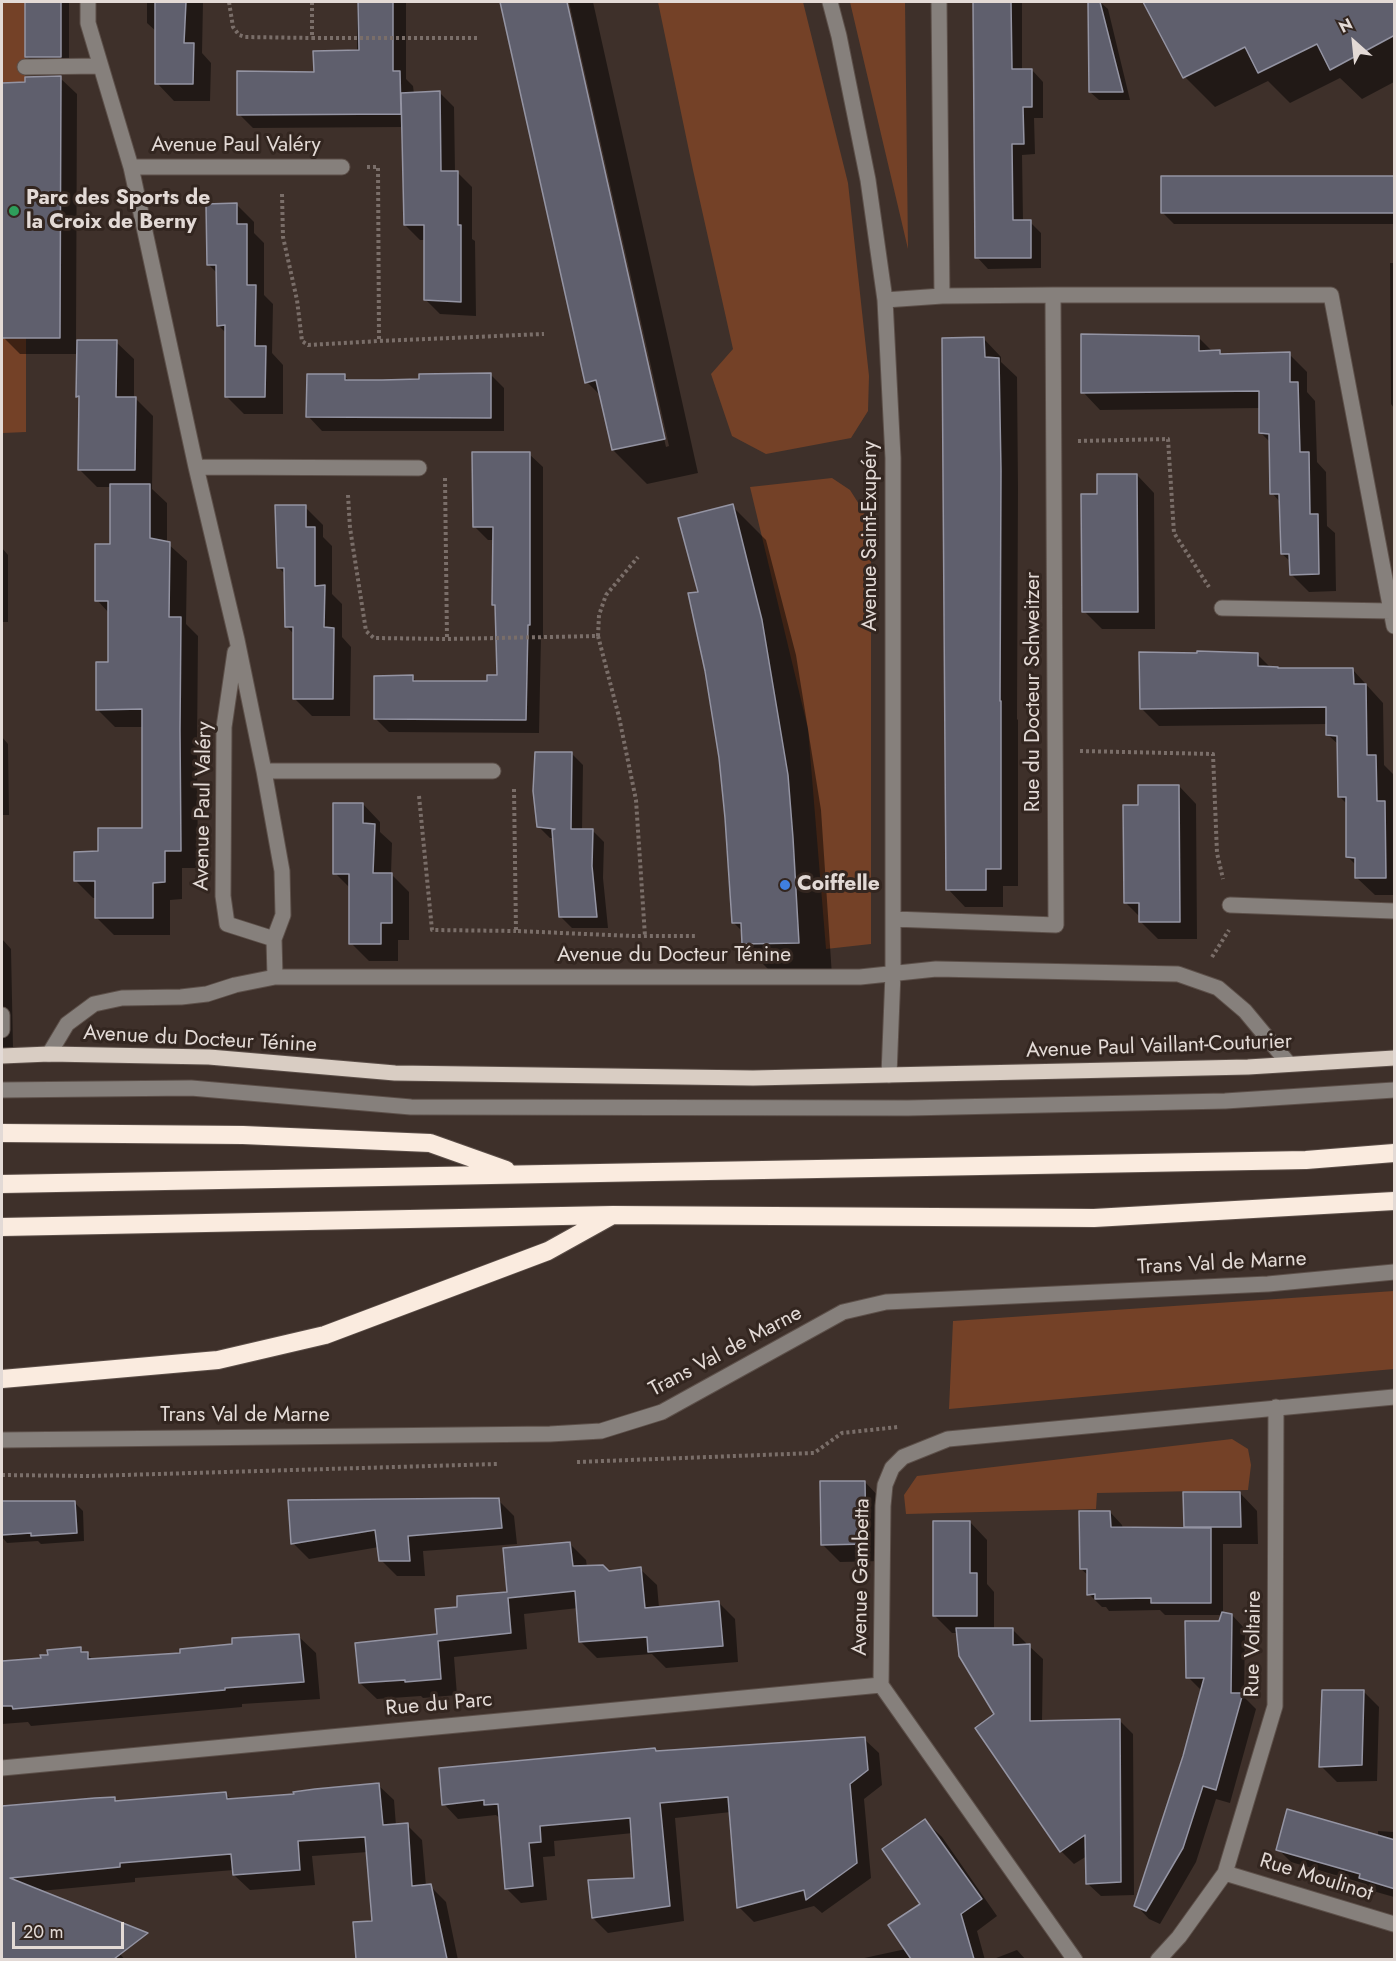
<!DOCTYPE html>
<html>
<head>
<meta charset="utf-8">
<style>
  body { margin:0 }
  #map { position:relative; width:1396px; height:1961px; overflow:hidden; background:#3e302a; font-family:Jost,sans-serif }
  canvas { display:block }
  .frame { position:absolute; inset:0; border:3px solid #e3dad6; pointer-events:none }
  .north { position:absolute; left:1324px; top:12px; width:60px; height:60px; -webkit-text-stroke:4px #332620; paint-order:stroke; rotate:333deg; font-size:16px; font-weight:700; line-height:24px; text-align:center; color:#e3dad6 }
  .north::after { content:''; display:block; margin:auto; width:21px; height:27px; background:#e3dad6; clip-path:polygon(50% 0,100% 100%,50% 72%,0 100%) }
  .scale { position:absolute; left:12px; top:1922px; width:112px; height:27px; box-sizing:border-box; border:3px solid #e3dad6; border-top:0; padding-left:8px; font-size:18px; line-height:21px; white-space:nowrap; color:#e3dad6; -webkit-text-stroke:4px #332620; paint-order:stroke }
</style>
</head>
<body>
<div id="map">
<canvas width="1396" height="1961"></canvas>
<div class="frame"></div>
<div class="north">N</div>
<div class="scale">20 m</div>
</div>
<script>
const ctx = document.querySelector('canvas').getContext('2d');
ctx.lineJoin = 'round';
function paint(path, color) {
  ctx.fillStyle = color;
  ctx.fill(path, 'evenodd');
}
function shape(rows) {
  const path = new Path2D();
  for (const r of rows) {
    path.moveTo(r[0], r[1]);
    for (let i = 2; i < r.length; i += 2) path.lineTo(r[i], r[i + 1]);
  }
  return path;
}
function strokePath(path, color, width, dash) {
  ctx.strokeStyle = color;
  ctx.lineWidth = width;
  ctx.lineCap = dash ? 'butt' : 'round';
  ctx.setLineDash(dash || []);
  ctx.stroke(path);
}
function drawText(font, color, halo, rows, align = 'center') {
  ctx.font = font + ' Jost,sans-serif';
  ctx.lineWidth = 6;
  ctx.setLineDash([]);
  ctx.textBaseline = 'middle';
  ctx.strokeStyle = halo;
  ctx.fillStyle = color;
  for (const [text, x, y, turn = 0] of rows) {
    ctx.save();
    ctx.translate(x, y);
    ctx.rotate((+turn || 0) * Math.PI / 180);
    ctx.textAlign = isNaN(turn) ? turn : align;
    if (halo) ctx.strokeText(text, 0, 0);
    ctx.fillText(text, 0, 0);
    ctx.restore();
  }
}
const green = shape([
  [2,2,25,2,26,338,26,432,3,433,2,458],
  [658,2,803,2,848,183,869,376,868,411,851,438,766,454,732,436,711,374,733,349,693,170],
  [850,2,905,2,908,249],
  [832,478,850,490,864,512,871,543,871,944,826,949,808,729,750,487],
  [1394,1291,1394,1369,949,1409,953,1321],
  [1232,1439,1248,1449,1251,1465,1248,1490,1097,1493,1096,1509,906,1514,904,1495,917,1476]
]);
const shadow = shape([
  [26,2,69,2,69,65,35,65,27,57],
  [147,2,203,2,202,53,211,63,210,101,174,101,157,83,157,32,147,23],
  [357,2,406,2,406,79,413,86,414,94,439,92,454,107,455,172,457,172,472,187,472,239,475,241,476,316,440,314,426,300,426,240,420,240,405,225,403,127,253,128,239,114,357,52],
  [501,2,566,2,666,447,669,446,569,2,593,2,698,473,647,484,613,450,601,396,587,382],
  [975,2,1022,2,1022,70,1032,70,1043,82,1043,118,1034,118,1035,154,1022,155,1023,222,1030,222,1041,233,1041,268,988,269,977,257],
  [1089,2,1100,2,1108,9,1130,100,1099,100,1090,92],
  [1144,2,1394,2,1394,82,1362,99,1340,78,1290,103,1268,81,1215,107,1185,77],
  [60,78,77,94,76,341,116,342,134,359,134,399,136,399,153,416,152,489,167,503,167,543,187,561,186,624,198,636,197,749,198,868,182,868,182,899,170,900,170,935,114,935,96,917,96,898,93,898,75,880,100,853,143,829,143,727,115,727,97,709,109,664,109,613,97,600,111,545,112,487,97,487,79,469,80,399,78,397,78,354,20,354,3,337,2,84,27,84],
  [1394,177,1394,224,1174,224,1162,212],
  [237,205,254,222,254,233,264,243,264,295,273,304,272,353,283,365,283,414,244,414,226,396,226,333,218,325,217,273,208,264],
  [1390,263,1394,263,1394,408,1391,404],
  [1199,338,1213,352,1219,352,1222,355,1289,354,1307,372,1307,392,1315,401,1317,462,1326,472,1327,526,1335,533,1336,591,1309,592,1291,574,1291,562,1282,554,1280,502,1272,493,1271,443,1260,432,1260,408,1100,410,1083,392],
  [984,339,1001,357,1001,362,1017,377,1018,488,1017,719,1018,720,1018,886,1003,886,1003,907,965,907,948,889],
  [490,374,504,388,504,431,322,431,308,416,344,376,350,381,420,380],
  [529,454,543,467,543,638,541,638,539,733,389,732,375,718,412,677,418,683,488,683,498,676,496,607,494,604,495,540,488,540,475,527],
  [1137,475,1154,493,1155,629,1102,629,1084,611,1099,495],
  [732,506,766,540,796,655,821,810,832,976,777,978,743,944,743,932,733,922,721,758,700,593],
  [305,507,323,525,323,537,332,546,332,594,342,604,342,637,351,647,350,716,312,716,294,698,294,634,287,627,286,575,278,567],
  [2,548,8,555,8,622,2,622],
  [1257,654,1271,668,1353,670,1383,703,1384,765,1393,774,1394,895,1375,895,1357,878,1357,866,1348,857,1347,804,1339,796,1339,745,1328,735,1328,724,1159,726,1141,708],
  [2,737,8,744,9,815,2,815],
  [572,754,583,765,582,831,593,831,604,842,603,878,608,928,572,928,560,916,554,838,550,838,538,826],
  [1179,786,1196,804,1197,939,1158,939,1141,922,1141,918,1125,902,1140,807],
  [363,804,380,822,380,832,392,843,391,874,409,892,409,940,398,940,398,961,369,961,351,943,351,889,335,873],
  [2,939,11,949,13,1048,2,1048],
  [865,1482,882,1500,883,1561,840,1562,822,1544],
  [1240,1493,1257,1511,1258,1544,1223,1544,1223,1614,1232,1615,1245,1629,1244,1697,1256,1709,1230,1803,1216,1799,1196,1862,1160,1924,1149,1919,1136,1905,1184,1756,1202,1691,1188,1677,1220,1622,1222,1615,1165,1615,1160,1610,1109,1611,1106,1607,1102,1607,1089,1594,1089,1576,1081,1569,1110,1512,1122,1525,1123,1529,1189,1530,1185,1526],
  [498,1500,514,1516,517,1544,423,1551,425,1576,397,1576,381,1560,379,1547,309,1559,293,1543],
  [74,1502,83,1511,84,1541,41,1544,38,1541,7,1543,2,1537,2,1503],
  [970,1522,987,1540,987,1584,994,1592,994,1630,1013,1630,1026,1643,1026,1646,1029,1646,1043,1659,1042,1722,1120,1721,1133,1734,1134,1895,1101,1896,1087,1883,1087,1856,1074,1864,1061,1851,1043,1824,996,1714,958,1633,952,1633,934,1615],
  [570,1544,586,1560,587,1567,609,1572,640,1569,657,1585,659,1608,718,1602,735,1619,738,1662,666,1668,652,1654,597,1658,581,1642,578,1608,524,1614,527,1649,454,1657,457,1695,423,1698,421,1696,377,1699,360,1683,439,1635,458,1609,509,1593],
  [298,1636,316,1653,320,1699,242,1704,242,1707,31,1726,28,1722,2,1724,2,1662,42,1659,80,1649,94,1660,182,1655],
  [1363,1691,1379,1707,1377,1781,1337,1782,1321,1766],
  [864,1739,879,1753,882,1785,864,1799,871,1878,822,1913,814,1906,754,1922,739,1907,731,1812,675,1818,684,1921,608,1933,593,1918,636,1879,633,1833,554,1841,555,1856,543,1857,547,1900,521,1903,506,1888,501,1819,496,1815,458,1819,444,1804,655,1749,658,1753],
  [378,1785,394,1800,396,1826,407,1825,422,1840,426,1886,430,1886,446,1902,458,1960,358,1960,355,1923,373,1922,368,1852,312,1856,315,1885,250,1890,234,1875,234,1870,135,1878,135,1882,40,1891,95,1923,125,1960,2,1960,2,1808,95,1799,114,1798,118,1802,225,1794,232,1800,295,1795],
  [925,1821,942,1837,997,1916,977,1931,985,1960,855,1960,906,1949,923,1904],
  [1378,1831,1394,1832,1394,1897,1373,1891,1366,1884,1291,1862,1278,1849,1378,1837],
  [1017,1950,1026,1960,991,1960]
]);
const building = shape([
  [25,2,61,2,61,57,25,57,25,2],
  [155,2,186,2,184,43,194,43,193,84,155,84,155,2],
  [358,2,393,2,393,71,400,71,401,114,237,115,237,71,314,72,313,51,359,50,358,2],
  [500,2,567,2,665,439,612,450,596,380,585,383,500,2],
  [973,2,1011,2,1012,69,1032,69,1032,107,1023,107,1024,144,1012,144,1013,220,1031,220,1031,258,975,258,973,2],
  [1088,2,1100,2,1123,92,1089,92,1088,2],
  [1143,2,1395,2,1395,35,1330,70,1317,44,1258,73,1245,47,1183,78,1143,2],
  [61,76,60,338,2,338,2,83,25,82,25,77,61,76],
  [440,91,441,171,458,171,458,225,461,225,461,302,424,300,424,225,404,225,401,93,440,91],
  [1161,176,1395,176,1395,213,1161,213,1161,176],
  [237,203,237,224,247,224,247,285,256,285,255,346,266,346,265,397,225,397,225,325,217,326,216,265,207,265,206,204,237,203],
  [1081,334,1199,336,1199,351,1220,350,1220,354,1290,352,1290,382,1298,382,1300,452,1309,452,1310,514,1318,514,1319,574,1290,575,1289,554,1281,554,1279,494,1270,494,1269,434,1259,433,1259,391,1081,393,1081,334],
  [984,337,985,357,999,358,1001,470,1000,701,1001,701,1001,869,986,869,986,890,946,890,942,338,984,337],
  [77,340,117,340,116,397,136,397,135,470,78,470,79,396,76,397,77,340],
  [491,373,491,418,306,417,307,374,345,374,345,380,382,380,419,379,419,374,491,373],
  [472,452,530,452,530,625,528,625,526,720,374,719,374,676,413,675,413,681,487,681,487,675,497,675,495,605,492,605,493,527,473,527,472,452],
  [1097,474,1137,474,1138,612,1082,612,1081,494,1097,494,1097,474],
  [110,484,150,484,150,538,170,542,169,617,181,617,180,730,181,851,165,851,165,882,153,883,153,918,95,918,95,881,74,881,74,852,98,851,98,828,142,828,142,709,96,710,96,662,108,662,108,601,95,601,95,544,110,544,110,484],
  [733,504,762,620,788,775,793,838,799,943,742,944,741,923,732,923,725,818,719,758,705,671,688,593,698,592,678,518,733,504],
  [275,505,306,505,306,527,315,527,315,586,325,585,324,627,334,628,333,699,293,699,293,627,285,627,284,568,277,568,275,505],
  [1197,651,1258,653,1258,666,1278,667,1278,668,1353,668,1354,684,1366,684,1367,755,1376,755,1377,801,1385,801,1386,878,1355,878,1355,858,1346,857,1346,797,1338,797,1337,736,1326,735,1326,707,1140,709,1139,652,1197,653,1197,651],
  [535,752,572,752,571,829,593,829,592,866,597,917,559,917,552,830,555,829,537,827,533,791,535,752],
  [1138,785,1179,785,1180,922,1139,922,1139,903,1124,903,1123,805,1138,805,1138,785],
  [333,803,363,803,363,823,375,824,373,873,392,873,392,923,381,923,381,944,349,944,349,874,333,874,333,803],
  [820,1481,865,1481,866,1544,821,1545,820,1481],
  [1183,1492,1240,1492,1241,1527,1184,1527,1183,1492],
  [499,1498,502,1528,408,1536,410,1561,379,1561,375,1530,291,1544,288,1500,499,1498],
  [2,1501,75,1501,77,1533,31,1536,31,1533,2,1535,2,1501],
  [1079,1511,1110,1511,1111,1527,1211,1528,1211,1603,1151,1603,1151,1598,1095,1599,1095,1594,1087,1595,1087,1569,1080,1569,1079,1511],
  [933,1521,970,1521,970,1573,977,1573,977,1616,933,1616,933,1521],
  [570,1542,573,1566,603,1565,609,1571,641,1567,645,1608,719,1601,723,1646,648,1652,647,1637,579,1642,575,1591,508,1598,511,1633,438,1641,441,1679,405,1682,405,1680,359,1683,355,1643,437,1634,435,1609,457,1607,457,1596,507,1592,503,1548,570,1542],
  [1222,1612,1232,1614,1231,1693,1243,1693,1216,1790,1203,1786,1183,1848,1146,1911,1134,1906,1183,1756,1204,1678,1186,1678,1185,1621,1219,1621,1222,1612],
  [956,1628,1013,1628,1013,1645,1030,1644,1030,1721,1120,1719,1121,1882,1086,1884,1085,1835,1060,1852,975,1728,994,1714,959,1656,956,1628],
  [299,1634,304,1682,225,1688,225,1690,13,1709,12,1706,2,1706,2,1661,41,1658,40,1655,48,1655,47,1650,81,1647,81,1652,88,1652,88,1659,180,1653,180,1649,232,1644,232,1638,299,1634],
  [1322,1690,1364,1690,1362,1765,1319,1767,1322,1690],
  [865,1737,868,1770,850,1784,857,1863,806,1900,804,1890,737,1908,728,1797,660,1803,670,1906,592,1918,588,1880,634,1878,630,1818,540,1826,541,1842,529,1843,533,1886,505,1889,498,1804,484,1805,484,1800,442,1805,439,1768,655,1748,656,1751,865,1737],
  [379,1783,383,1825,408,1823,412,1886,431,1884,447,1959,356,1959,353,1922,372,1921,365,1837,298,1841,300,1870,233,1875,231,1854,120,1863,120,1867,10,1878,148,1933,114,1959,2,1959,2,1806,95,1798,115,1797,115,1801,226,1792,227,1799,294,1794,293,1792,315,1789,379,1783],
  [1287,1809,1395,1840,1395,1889,1359,1878,1360,1874,1276,1850,1287,1809],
  [925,1819,982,1899,961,1914,974,1959,911,1959,888,1925,920,1904,882,1849,925,1819]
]);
const path = shape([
  [229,2,233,27,239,35,245,37,312,38],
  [312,2,312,38,477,38],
  [367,167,378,167,379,341,544,334],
  [282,194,283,237,297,300,302,341,308,345,379,341],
  [1078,441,1168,439,1174,533,1209,587],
  [445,478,447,639,598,636,599,615,606,595,638,557],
  [348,495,350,528,366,631,374,638,447,639],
  [598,636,619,717,636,800,645,936],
  [1080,751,1213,754,1217,853,1223,879],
  [514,789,516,931,633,936,697,936],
  [419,796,432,930,516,931],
  [1212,957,1229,930],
  [577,1462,814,1453,842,1433,898,1427],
  [2,1475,90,1476,497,1464]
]);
const minor = shape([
  [88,2,88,23,131,167,196,467,237,640,264,771,282,871,283,915,274,939,275,977],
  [830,2,839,36,868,180,885,300,893,458,893,973,889,1075],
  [939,2,942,296],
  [25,67,100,66],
  [131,167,342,167],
  [885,300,942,296,1053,295,1331,295,1394,626],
  [196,467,419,468],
  [1222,608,1391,611],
  [235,652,224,727,223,896,227,924,274,939],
  [264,771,493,771],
  [1230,905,1394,911],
  [893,919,1056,925,1053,295],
  [2,1015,2,1030],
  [49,1054,67,1024,94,1004,122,998,181,997,207,994,235,985,275,977,860,977,936,969,1178,974,1218,988,1245,1011,1289,1064],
  [2,1090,191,1088,411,1107,908,1108,1225,1101,1394,1090],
  [2,1440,550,1434,601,1431,662,1412,843,1312,886,1302,1268,1284,1394,1272],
  [2,1768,881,1685],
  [1225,1873,1394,1924],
  [1075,1960,881,1685,883,1506,885,1485,892,1468,903,1457,948,1439,1394,1397],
  [1158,1960,1179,1937,1225,1873,1275,1706,1276,1407]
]);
const major = shape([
  [2,1056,49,1054,209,1057,395,1073,753,1078,1248,1067,1394,1058]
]);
const highway = shape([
  [2,1133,243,1135,430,1143,506,1170],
  [2,1184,1306,1160,1394,1153],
  [2,1227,613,1215,1094,1218,1394,1201],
  [2,1379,218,1360,325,1335,548,1251,611,1216]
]);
const markers = [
  [14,211,6,"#2e9e5b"],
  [785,885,6,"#3f7fe0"]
];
const streetNames = [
  ["Avenue Paul Valéry",236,146],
  ["Avenue Saint-Exupéry",871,536,-90],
  ["Rue du Docteur Schweitzer",1034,692,-90],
  ["Avenue Paul Valéry",204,806,-89],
  ["Avenue du Docteur Ténine",674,956],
  ["Avenue du Docteur Ténine",200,1040,3],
  ["Avenue Paul Vaillant-Couturier",1159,1047,-2],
  ["Trans Val de Marne",1222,1264,-3],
  ["Trans Val de Marne",726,1352,-28],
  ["Trans Val de Marne",245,1416],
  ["Avenue Gambetta",862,1577,-89],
  ["Rue Voltaire",1254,1644,-89],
  ["Rue du Parc",439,1705,-5],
  ["Rue Moulinot",1316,1878,17]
];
const poiNames = [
  ["Parc des Sports de",26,199],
  ["la Croix de Berny",26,223],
  ["Coiffelle",797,885]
];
paint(green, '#744127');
paint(shadow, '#0007');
paint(building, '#5f5f6d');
strokePath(building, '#9494a3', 1.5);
strokePath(minor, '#5c4f49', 17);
strokePath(major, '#5c4f49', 17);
strokePath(highway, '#5c4f49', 20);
strokePath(path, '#7a6e69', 4, [3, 3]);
strokePath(minor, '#86807c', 15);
strokePath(major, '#d9cdc3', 15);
strokePath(highway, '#faebdf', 18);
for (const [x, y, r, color] of markers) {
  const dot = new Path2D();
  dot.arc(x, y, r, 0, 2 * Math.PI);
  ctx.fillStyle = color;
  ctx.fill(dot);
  strokePath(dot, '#332620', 2);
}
drawText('21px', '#e3dad6', '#332620', streetNames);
drawText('bold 21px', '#e3dad6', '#332620', poiNames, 'left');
</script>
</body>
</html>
